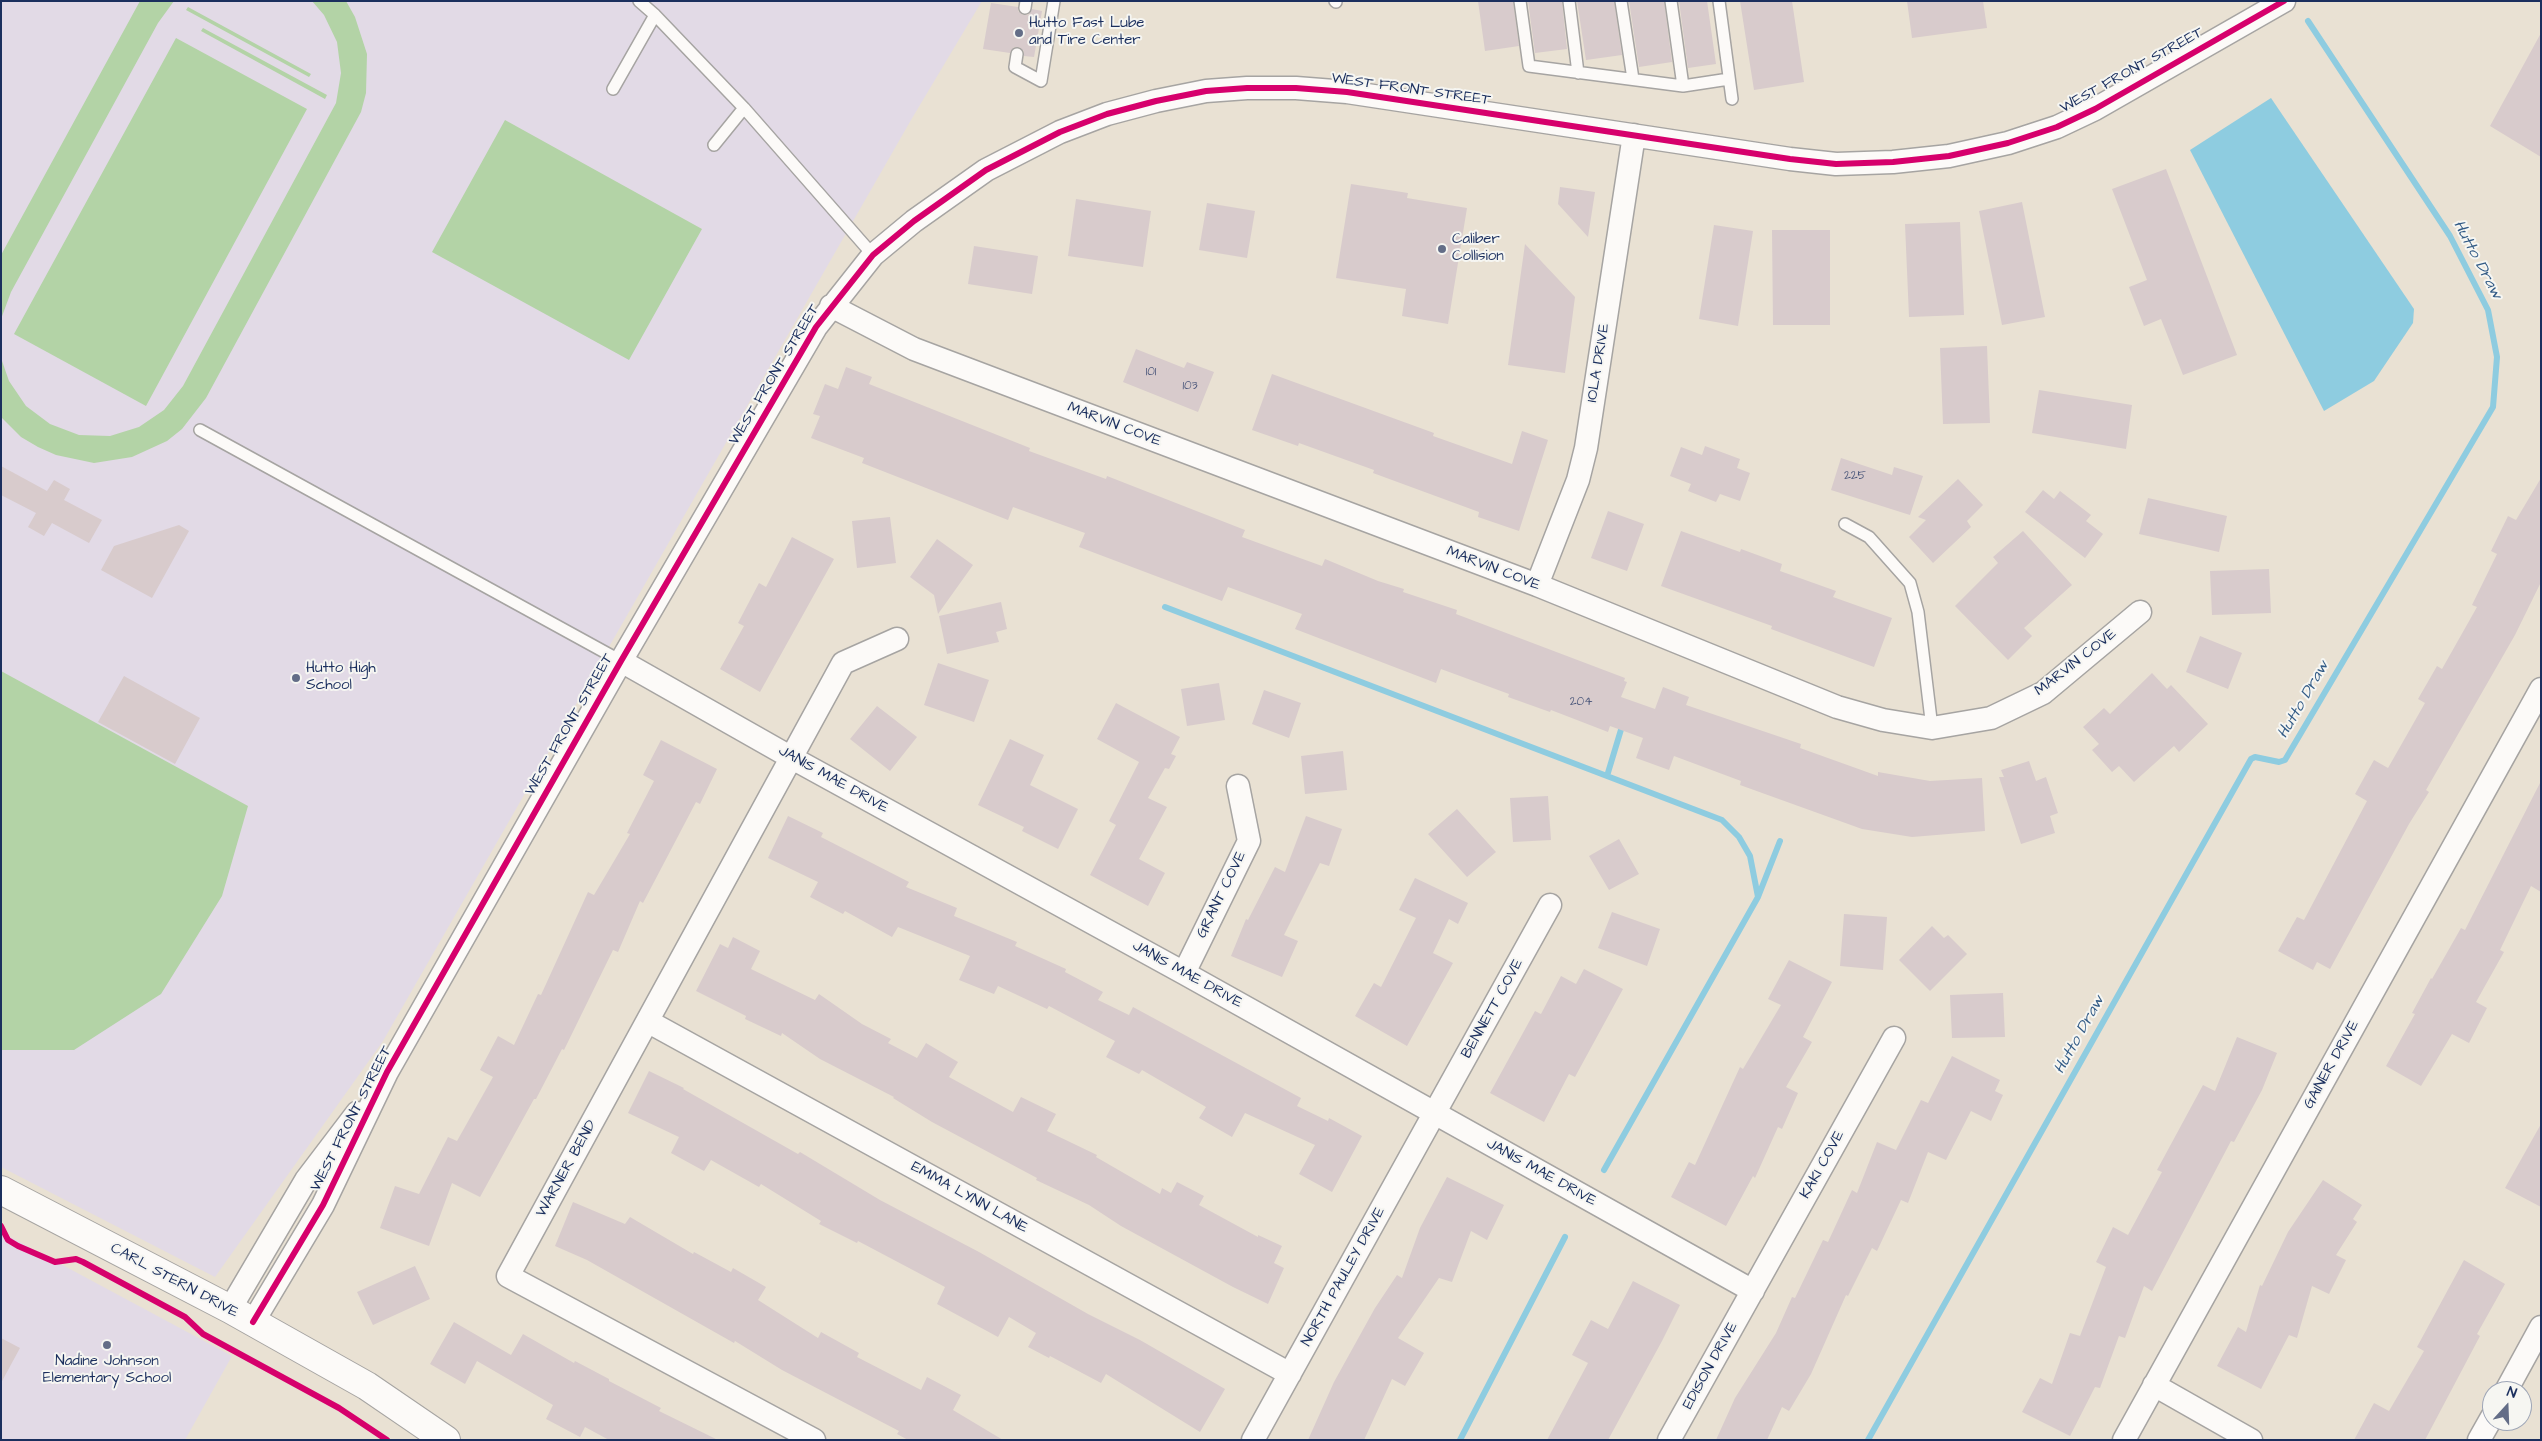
<!DOCTYPE html>
<html>
<head>
<meta charset="utf-8">
<style>
  body { margin:0 }
  #map { position:relative; width:2542px; height:1441px; overflow:hidden; background:#e9e1d3; font-family:"Architects Daughter",sans-serif }
  canvas { display:block }
  .frame { position:absolute; inset:0; border:2px solid #1b2f5e; pointer-events:none }
  .north { position:absolute; left:2482px; top:1381px; width:50px; height:50px; box-sizing:border-box; background:#f6f6f2; border:1px solid #9ea6b7; border-radius:50%; rotate:20deg; font-size:14px; font-weight:700; line-height:20px; text-align:center; color:#1b2f5e }
  .north::after { content:''; display:block; margin:auto; width:18px; height:22px; background:#636d87; clip-path:polygon(50% 0,100% 100%,50% 72%,0 100%) }
</style>
</head>
<body>
<div id="map">
<canvas width="2542" height="1441"></canvas>
<div class="frame"></div>
<div class="north">N</div>
</div>
<script>
const ctx = document.querySelector('canvas').getContext('2d');
ctx.lineJoin = 'round';
function paint(path, color) {
  ctx.fillStyle = color;
  ctx.fill(path, 'evenodd');
}
function shape(rows) {
  const path = new Path2D();
  for (const r of rows) {
    path.moveTo(r[0], r[1]);
    for (let i = 2; i < r.length; i += 2) path.lineTo(r[i], r[i + 1]);
  }
  return path;
}
function strokePath(path, color, width, dash) {
  ctx.strokeStyle = color;
  ctx.lineWidth = width;
  ctx.lineCap = dash ? 'butt' : 'round';
  ctx.setLineDash(dash || []);
  ctx.stroke(path);
}
function drawText(font, color, halo, rows, align = 'center') {
  ctx.font = font + ' "Architects Daughter",sans-serif';
  ctx.lineWidth = 4;
  ctx.setLineDash([]);
  ctx.textBaseline = 'middle';
  ctx.strokeStyle = halo;
  ctx.fillStyle = color;
  for (const [text, x, y, turn = 0] of rows) {
    ctx.save();
    ctx.translate(x, y);
    ctx.rotate((+turn || 0) * Math.PI / 180);
    ctx.textAlign = isNaN(turn) ? turn : align;
    if (halo) ctx.strokeText(text, 0, 0);
    ctx.fillText(text, 0, 0);
    ctx.restore();
  }
}
const built = shape([
  [1,1,982,1,911,120,383,1041,215,1277,1,1167],
  [1,1232,232,1356,185,1440,1,1440]
]);
const green = shape([
  [140,1,174,1,158,23,11,292,1,319,1,255],
  [312,1,346,1,355,17,367,54,366,93,361,112,206,398,182,429,167,441,132,457,94,463,56,455,38,447,21,437,1,417,1,358,9,381,26,406,50,424,79,435,110,436,139,427,164,410,183,386,336,103,341,73,337,42,324,15],
  [188,7,311,74,309,77,186,10],
  [203,28,327,95,325,99,201,31],
  [176,38,307,109,146,406,14,334],
  [505,120,702,229,629,360,432,252],
  [1,671,248,806,222,896,161,994,74,1050,1,1050]
]);
const water = shape([
  [2271,98,2414,309,2413,323,2374,381,2324,411,2190,150]
]);
const stream = shape([
  [1165,607,1722,820,1739,837,1750,856,1758,897],
  [1607,776,1623,723],
  [1604,1170,1758,897,1780,841],
  [1460,1440,1565,1237],
  [1868,1440,2251,759,2255,757,2279,762,2285,760,2493,407,2497,357,2488,310,2450,236,2308,21]
]);
const building = shape([
  [1478,1,1513,1,1519,46,1485,51],
  [1528,1,1562,1,1567,49,1535,53],
  [1577,1,1614,1,1622,55,1586,60],
  [1629,1,1664,1,1672,62,1639,67],
  [1679,1,1707,1,1716,64,1688,68],
  [1740,1,1792,1,1804,82,1754,90],
  [1907,1,1983,1,1987,28,1912,38],
  [991,3,1018,7,1018,11,1023,15,1028,15,1032,9,1042,11,1034,57,1024,56,1024,51,1019,47,1014,47,1010,53,983,49],
  [2541,33,2541,157,2490,126],
  [2166,169,2237,355,2183,375,2161,319,2144,326,2129,287,2147,280,2112,189],
  [1351,184,1408,193,1407,198,1467,208,1448,324,1402,316,1406,289,1336,278],
  [1560,187,1595,192,1588,237,1558,204],
  [1076,199,1151,211,1143,267,1068,256],
  [2022,202,2045,317,2002,325,1979,211],
  [1207,203,1255,211,1247,258,1199,250],
  [1960,222,1964,315,1909,317,1905,224],
  [1714,225,1753,231,1738,326,1699,319],
  [1772,230,1830,230,1830,325,1773,325],
  [1525,244,1575,297,1565,373,1508,365],
  [974,246,1038,256,1032,294,968,284],
  [1987,346,1990,423,1943,424,1940,348],
  [1136,349,1184,368,1187,362,1214,372,1198,412,1123,382],
  [846,367,872,377,869,384,1030,448,1029,451,1106,479,1107,476,1245,530,1242,537,1322,566,1325,559,1378,581,1404,589,1403,592,1457,610,1456,614,1625,678,1624,681,1627,682,1621,697,1655,709,1663,687,1689,697,1686,705,1801,744,1800,748,1878,776,1878,772,1930,781,1982,778,1985,831,1912,837,1862,829,1740,785,1741,781,1674,756,1669,770,1636,758,1643,738,1610,726,1608,732,1551,710,1550,712,1508,697,1509,694,1441,669,1436,683,1295,629,1302,614,1228,587,1222,601,1079,547,1085,533,1013,507,1008,520,862,463,864,458,811,438,820,416,813,414,825,384,838,389],
  [1272,374,1434,433,1433,436,1512,464,1522,431,1548,440,1519,531,1478,517,1479,512,1373,473,1374,470,1299,443,1298,446,1252,430],
  [2039,390,2132,405,2126,449,2032,433],
  [1705,446,1740,459,1737,468,1750,473,1740,501,1720,494,1716,502,1688,491,1691,484,1670,476,1681,447,1702,455],
  [1841,458,1892,475,1894,467,1923,476,1910,515,1831,490],
  [1,466,47,491,54,480,70,489,64,500,102,520,89,543,52,523,44,536,28,527,36,513,1,495],
  [2541,478,2541,582,2515,635,2426,790,2429,792,2409,824,2330,969,2317,962,2313,970,2278,951,2297,917,2304,920,2367,801,2355,794,2374,760,2388,768,2425,703,2418,699,2437,666,2442,669,2477,607,2472,605,2497,554,2491,551,2508,516,2516,520],
  [1958,479,1983,505,1967,521,1971,527,1933,563,1909,537,1926,520,1918,517],
  [2043,490,2054,499,2060,491,2091,515,2086,521,2103,534,2085,558,2025,512],
  [2148,498,2227,516,2219,552,2139,534],
  [1608,511,1644,524,1627,571,1591,558],
  [890,517,896,563,857,568,852,521],
  [179,525,189,531,152,598,101,570,114,546],
  [1681,531,1740,552,1741,549,1782,564,1780,571,1836,591,1833,597,1892,618,1874,667,1771,629,1772,626,1661,586],
  [2023,531,2072,585,2024,628,2032,636,2008,660,1955,606,1998,563,1993,557],
  [792,537,834,559,760,692,720,669,744,626,738,623,759,583,766,587],
  [937,539,973,565,938,614,934,595,910,577],
  [2269,569,2271,613,2212,615,2210,571],
  [1001,602,1007,629,996,632,999,642,947,654,939,616],
  [2200,636,2242,653,2228,689,2186,672],
  [938,663,989,680,974,722,924,705],
  [2152,673,2167,689,2171,685,2208,724,2179,752,2174,746,2134,782,2119,766,2112,772,2092,750,2099,744,2083,727,2104,708,2110,714],
  [124,676,200,718,175,764,98,722],
  [1219,683,1225,720,1187,726,1181,689],
  [1264,690,1301,703,1289,738,1252,724],
  [1116,703,1180,737,1171,754,1176,756,1169,769,1165,768,1148,798,1167,807,1139,859,1165,873,1148,906,1090,875,1116,825,1109,821,1139,762,1097,739],
  [877,706,917,737,890,771,850,739],
  [1010,739,1044,755,1030,785,1078,809,1058,849,1022,831,1024,827,978,805],
  [661,740,717,769,700,804,696,802,643,903,640,901,618,952,613,950,564,1050,562,1049,536,1099,534,1099,480,1197,452,1183,429,1246,380,1228,395,1186,419,1194,448,1137,457,1141,493,1077,480,1070,498,1036,514,1045,538,994,541,995,588,892,594,895,630,834,627,833,654,781,643,775],
  [1343,751,1347,790,1305,794,1301,756],
  [2029,761,2036,781,2046,777,2058,813,2050,816,2055,833,2021,844,1999,777,2004,777,2001,770],
  [2541,781,2541,892,2531,886,2500,950,2504,952,2476,1002,2487,1008,2469,1043,2452,1034,2421,1086,2386,1066,2415,1014,2412,1013,2431,978,2432,979,2461,928,2465,930],
  [1548,796,1551,840,1513,842,1510,798],
  [1457,809,1496,852,1467,877,1428,834],
  [788,816,823,833,821,837,909,882,906,887,957,908,954,916,1017,942,1015,946,1066,969,1065,972,1103,992,1098,1000,1129,1015,1133,1007,1301,1098,1297,1106,1328,1121,1329,1118,1362,1136,1332,1192,1299,1174,1315,1145,1245,1113,1232,1137,1199,1118,1206,1107,1142,1070,1139,1074,1106,1057,1115,1041,1049,1006,1047,1009,998,986,994,994,959,980,970,956,898,927,892,937,845,911,843,914,810,897,818,882,768,858],
  [1306,816,1342,829,1329,866,1320,863,1284,935,1298,941,1282,977,1231,956,1246,919,1248,920,1275,867,1285,872],
  [1619,839,1639,874,1609,890,1589,856],
  [1415,878,1468,903,1458,924,1449,919,1433,953,1453,963,1407,1046,1355,1016,1374,983,1381,987,1416,918,1399,910],
  [1612,912,1660,929,1647,966,1598,948],
  [1844,914,1887,917,1883,970,1840,966],
  [1932,926,1944,938,1948,935,1967,954,1930,991,1899,960],
  [733,937,760,951,751,969,815,1000,819,994,862,1024,891,1039,888,1043,917,1058,926,1043,958,1062,949,1077,1013,1112,1021,1097,1056,1114,1047,1131,1097,1155,1096,1157,1160,1194,1162,1188,1171,1193,1177,1182,1204,1196,1199,1205,1258,1237,1258,1235,1282,1246,1274,1263,1284,1268,1268,1304,1233,1287,1121,1226,1089,1205,1036,1180,1037,1178,932,1122,893,1098,894,1097,820,1059,782,1033,781,1036,745,1019,746,1016,696,991,720,944,728,948],
  [1789,960,1832,982,1803,1037,1812,1042,1786,1087,1798,1093,1782,1129,1778,1127,1755,1178,1753,1176,1726,1226,1671,1197,1689,1162,1695,1165,1740,1067,1743,1069,1781,1005,1768,999],
  [1584,969,1623,989,1575,1077,1569,1074,1544,1122,1490,1093,1535,1011,1541,1014,1561,976,1576,984],
  [2003,993,2005,1037,1952,1038,1950,995],
  [2237,1037,2277,1053,2262,1090,2234,1142,2231,1141,2152,1291,2144,1286,2125,1338,2119,1336,2100,1388,2095,1387,2070,1436,2022,1412,2040,1378,2052,1384,2070,1333,2080,1336,2106,1267,2096,1262,2113,1227,2128,1235,2162,1172,2157,1170,2203,1085,2215,1091],
  [1952,1056,2000,1080,1995,1091,2003,1095,1991,1121,1971,1111,1946,1160,1928,1152,1908,1203,1901,1200,1877,1251,1872,1248,1848,1296,1846,1295,1811,1374,1789,1411,1782,1407,1767,1440,1716,1440,1735,1398,1776,1333,1792,1297,1795,1298,1823,1240,1828,1242,1852,1190,1857,1193,1877,1142,1896,1150,1921,1100,1928,1103],
  [649,1071,684,1088,683,1089,798,1154,800,1152,880,1200,979,1252,1088,1314,1140,1340,1225,1389,1200,1432,1106,1374,1101,1383,1050,1356,1049,1358,1028,1347,1036,1333,1009,1317,998,1337,937,1304,945,1287,858,1241,857,1243,819,1224,821,1221,761,1184,759,1187,711,1160,704,1171,671,1153,679,1137,628,1113],
  [2541,1124,2541,1207,2505,1188],
  [1447,1177,1504,1205,1487,1240,1471,1231,1452,1282,1439,1278,1398,1338,1424,1353,1405,1386,1392,1379,1364,1440,1308,1440,1334,1382,1375,1308,1397,1275,1402,1278,1420,1228],
  [2323,1180,2362,1205,2353,1219,2357,1222,2336,1255,2346,1260,2329,1294,2312,1286,2297,1338,2289,1335,2261,1389,2217,1366,2238,1327,2246,1332,2260,1285,2262,1286,2288,1232],
  [573,1202,625,1224,630,1217,693,1254,694,1252,731,1272,733,1268,766,1287,758,1300,818,1338,821,1332,859,1353,857,1357,921,1390,927,1377,961,1395,953,1410,1003,1440,908,1440,897,1434,899,1431,782,1370,735,1341,734,1343,587,1260,555,1246],
  [2464,1260,2505,1284,2477,1334,2480,1336,2425,1440,2354,1440,2374,1403,2389,1411,2424,1351,2417,1347],
  [415,1266,430,1299,373,1325,357,1292],
  [1633,1281,1680,1305,1662,1341,1608,1440,1547,1440,1588,1363,1572,1355,1591,1320,1608,1329],
  [454,1322,511,1355,523,1334,574,1363,575,1361,609,1379,609,1381,661,1408,659,1411,718,1440,609,1440,585,1427,580,1437,546,1419,553,1405,477,1361,465,1384,430,1364],
  [1,1338,20,1348,1,1383]
]);
const service = shape([
  [639,1,655,15,744,108,873,255],
  [1335,1,1336,2],
  [1520,1,1529,66,1683,86,1729,79],
  [1569,1,1578,73],
  [1621,1,1633,79],
  [1671,1,1683,86],
  [1719,1,1732,99],
  [1025,8,1026,1],
  [1017,54,1015,67,1041,81,1054,1],
  [613,89,655,15],
  [714,145,744,108],
  [200,430,621,661],
  [1845,524,1869,537,1910,583,1918,612,1932,728]
]);
const minor = shape([
  [831,306,914,349,1537,585,1837,707,1883,720,1932,728,1991,718,2043,693,2140,612],
  [1537,585,1578,480,1586,448,1634,135],
  [621,661,792,758,1184,973,1753,1291],
  [1184,973,1249,841,1238,786],
  [649,1022,1290,1374],
  [230,1309,306,1180,357,1113],
  [253,1322,323,1205,387,1072,621,661,816,327,873,255,914,221,986,170,1060,132,1107,114,1156,101,1206,91,1247,88,1296,88,1347,92,1790,159,1836,164,1893,162,1949,156,2008,143,2057,127,2095,109,2284,1],
  [2154,1385,2251,1440],
  [2506,1391,2541,1327],
  [814,1440,508,1276,843,663,897,639],
  [1253,1440,1550,905],
  [1669,1440,1894,1038],
  [2124,1440,2541,689],
  [2479,1440,2492,1417]
]);
const tertiary = shape([
  [1,1190,230,1309,367,1386,446,1440]
]);
const cycleway = shape([
  [1,1226,8,1240,18,1246,55,1262,76,1259,83,1262,185,1317,203,1334,339,1408,387,1440],
  [253,1322,323,1205,387,1072,621,661,816,327,873,255,914,221,986,170,1060,132,1107,114,1156,101,1206,91,1247,88,1296,88,1347,92,1790,159,1836,164,1893,162,1949,156,2008,143,2057,127,2095,109,2284,1]
]);
const markers = [
  [1019,33,5,"#636d87"],
  [1442,249,5,"#636d87"],
  [296,678,5,"#636d87"],
  [107,1345,5,"#636d87"]
];
const numberNames = [
  ["101",1151,372],
  ["103",1190,386],
  ["225",1855,476],
  ["204",1581,702]
];
const poiNames = [
  ["Hutto Fast Lube",1029,24],
  ["and Tire Center",1029,41],
  ["Caliber",1452,240],
  ["Collision",1452,257],
  ["Hutto High",306,669],
  ["School",306,686],
  ["Nadine Johnson",107,1362,"center"],
  ["Elementary School",107,1379,"center"]
];
const streetNames = [
  ["WEST FRONT STREET",2132,71,-29],
  ["WEST FRONT STREET",1411,90,8],
  ["IOLA DRIVE",1599,363,-81],
  ["WEST FRONT STREET",775,375,-59],
  ["MARVIN COVE",1114,425,21],
  ["MARVIN COVE",1493,569,21],
  ["MARVIN COVE",2076,663,-38],
  ["WEST FRONT STREET",570,725,-60],
  ["JANIS MAE DRIVE",833,780,29],
  ["GRANT COVE",1222,895,-64],
  ["JANIS MAE DRIVE",1187,975,29],
  ["BENNETT COVE",1493,1009,-61],
  ["GAINER DRIVE",2332,1065,-61],
  ["WEST FRONT STREET",352,1119,-63],
  ["KAKI COVE",1823,1165,-61],
  ["WARNER BEND",567,1169,-61],
  ["JANIS MAE DRIVE",1541,1173,29],
  ["EMMA LYNN LANE",969,1198,29],
  ["NORTH PAULEY DRIVE",1344,1277,-61],
  ["CARL STERN DRIVE",174,1281,28],
  ["EDISON DRIVE",1711,1366,-61]
];
const waterNames = [
  ["Hutto Draw",2477,260,62],
  ["Hutto Draw",2304,700,-60],
  ["Hutto Draw",2080,1035,-61]
];
paint(built, '#e2dae6');
paint(green, '#b3d3a6');
paint(water, '#8ecce0');
strokePath(stream, '#8ecce0', 6);
paint(building, '#d8cbcc');
strokePath(service, '#a6a4a2', 14);
strokePath(minor, '#a6a4a2', 25);
strokePath(tertiary, '#a6a4a2', 30);
strokePath(service, '#fcfaf8', 11);
strokePath(minor, '#fcfaf8', 22);
strokePath(tertiary, '#fcfaf8', 28);
strokePath(cycleway, '#d6006c', 6);
for (const [x, y, r, color] of markers) {
  const dot = new Path2D();
  dot.arc(x, y, r, 0, 2 * Math.PI);
  ctx.fillStyle = color;
  ctx.fill(dot);
  strokePath(dot, '#f6f6f2', 2);
}
drawText('12px', '#4a567a', null, numberNames);
drawText('15px', '#1b2f5e', '#f6f6f2', poiNames, 'left');
drawText('15px', '#1b2f5e', '#f6f6f2', streetNames);
drawText('italic 16px', '#325b86', '#f6f6f2', waterNames);
</script>
</body>
</html>
